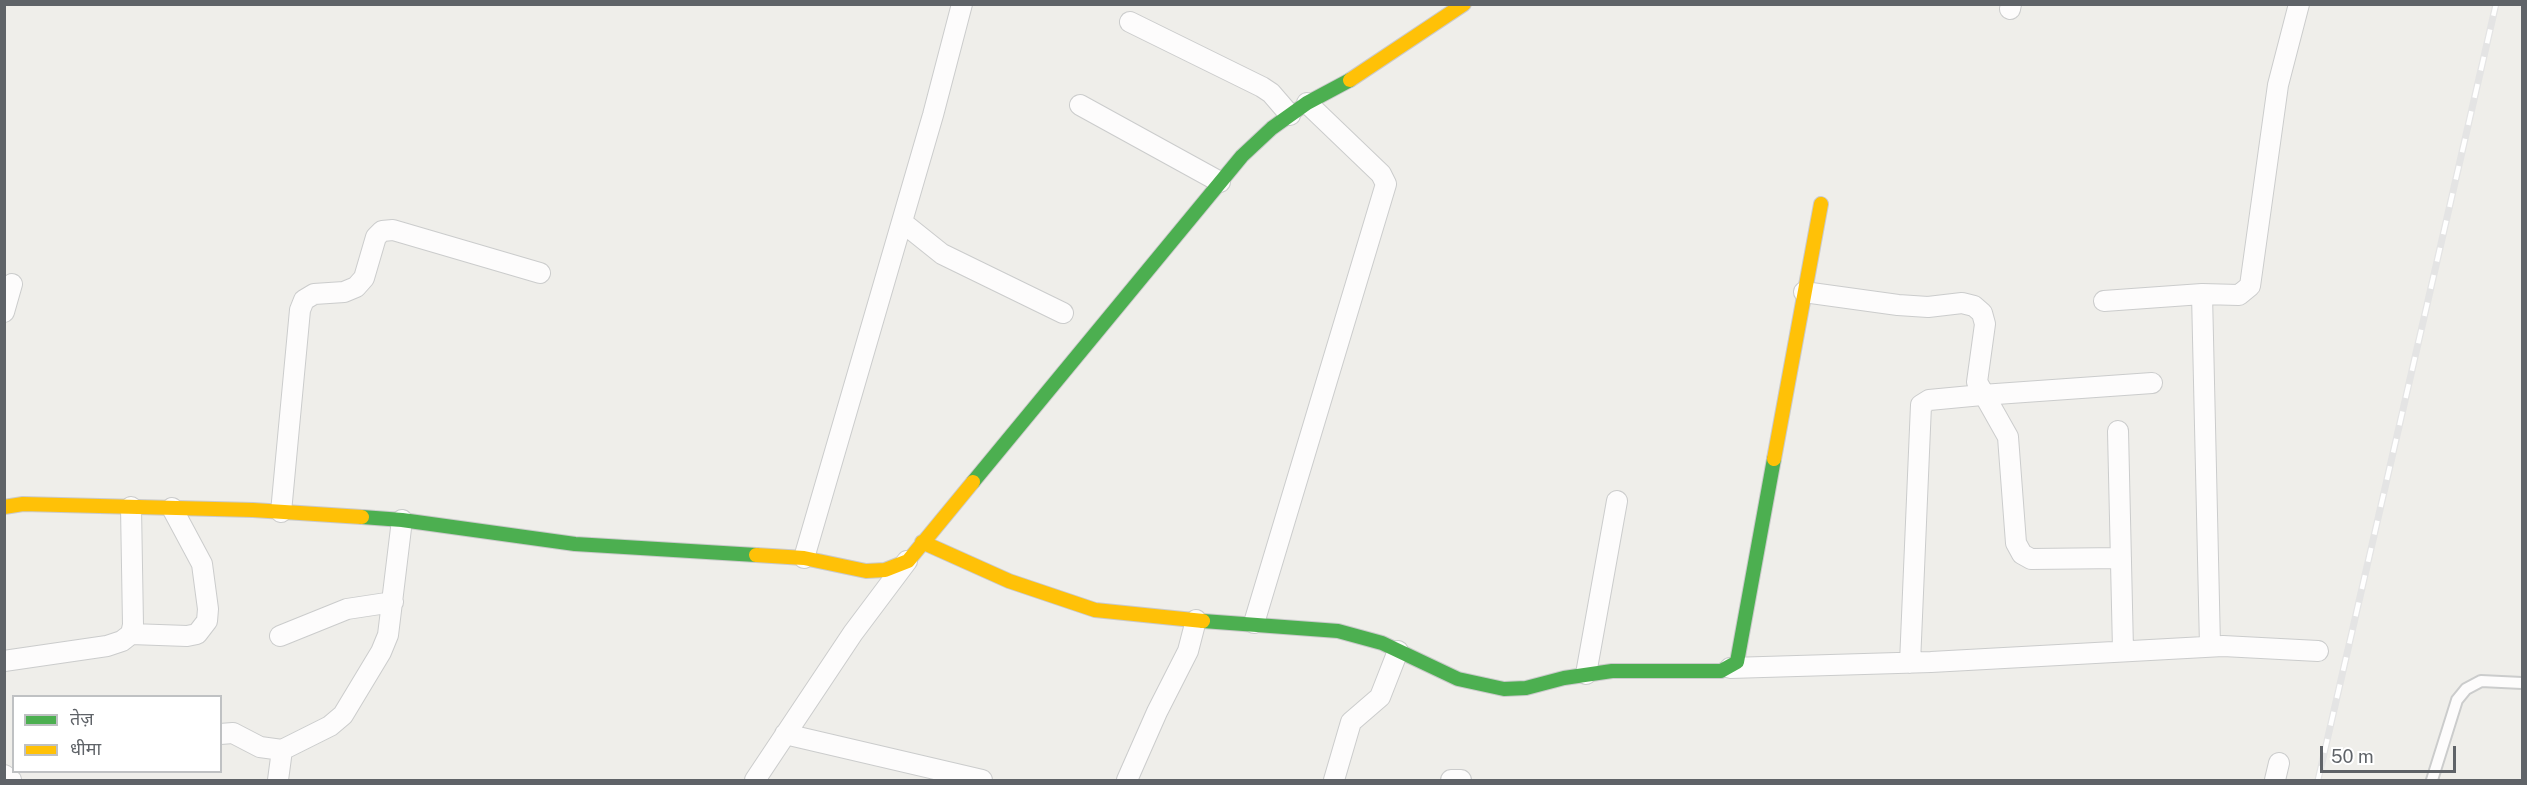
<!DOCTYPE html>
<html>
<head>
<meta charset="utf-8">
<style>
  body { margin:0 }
  #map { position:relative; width:2527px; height:785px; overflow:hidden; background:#efeeea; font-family:"Public Sans","Noto Sans Devanagari",sans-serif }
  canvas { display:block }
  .frame { position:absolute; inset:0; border:6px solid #5f6368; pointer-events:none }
  .legend { position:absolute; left:12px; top:695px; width:210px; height:78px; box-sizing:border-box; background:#fff; border:2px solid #bfc1c3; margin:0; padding:8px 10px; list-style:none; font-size:18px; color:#5f6368 }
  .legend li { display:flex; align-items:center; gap:12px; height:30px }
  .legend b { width:30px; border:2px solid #bfc1c3 }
  .scale { position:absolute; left:2320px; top:746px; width:136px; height:27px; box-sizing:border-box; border:3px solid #5f6368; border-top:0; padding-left:8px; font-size:18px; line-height:21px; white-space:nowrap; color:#5f6368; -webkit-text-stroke:4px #fff; paint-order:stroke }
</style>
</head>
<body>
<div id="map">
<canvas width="2527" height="785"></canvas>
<div class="frame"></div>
<ul class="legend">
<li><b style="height:8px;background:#4caf50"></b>तेज़</li>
<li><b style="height:8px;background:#ffc107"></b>धीमा</li>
</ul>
<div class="scale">50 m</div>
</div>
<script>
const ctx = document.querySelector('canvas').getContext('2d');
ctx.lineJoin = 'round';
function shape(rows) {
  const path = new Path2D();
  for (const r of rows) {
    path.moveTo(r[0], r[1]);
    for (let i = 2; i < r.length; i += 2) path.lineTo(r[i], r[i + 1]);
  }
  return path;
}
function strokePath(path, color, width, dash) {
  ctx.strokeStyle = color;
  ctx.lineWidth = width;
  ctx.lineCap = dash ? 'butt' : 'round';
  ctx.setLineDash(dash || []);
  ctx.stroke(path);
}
const lane = shape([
  [2432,780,2457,700,2466,689,2481,681,2522,683]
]);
const street = shape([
  [2010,9,2011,4],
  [1130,22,1262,87,1271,93,1290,115],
  [1080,105,1220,182],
  [902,222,942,254,1063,313],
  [1804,292,1898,305,1928,307,1962,303,1974,306,1982,313,1985,324,1977,382,2008,437,2016,543,2022,554,2031,559,2121,558],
  [2202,294,2239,295,2250,286,2278,85,2299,4],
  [2104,301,2202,294,2210,646],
  [4,312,12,284],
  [2118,431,2123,650],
  [281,512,300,310,304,300,314,294,344,292,356,287,364,278,376,237,382,231,393,230,540,273],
  [804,558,933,115,962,4],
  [1254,623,1386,184,1381,174,1307,103],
  [131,634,187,636,197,634,207,621,208,609,202,564,172,508],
  [280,636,347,609,393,602],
  [4,661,107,646,122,641,131,634,133,625,131,507],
  [1910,663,1921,405,1929,400,1982,395,2152,383],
  [1730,668,1931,662,2223,646,2318,651],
  [1586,674,1617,501],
  [220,734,233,733,260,747,282,750,330,726,343,715,381,652,388,635,402,520],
  [785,734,982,780],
  [4,775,11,780],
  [278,780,282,750],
  [755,780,853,633,907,561],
  [1127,780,1157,712,1188,651,1196,620],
  [1334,780,1351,722,1380,697,1398,651],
  [1451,780,1461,780],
  [2275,780,2279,763]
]);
const fast = shape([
  [973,482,1242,156,1272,128,1307,103,1350,80],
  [362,517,402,520,575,544,756,555],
  [1203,621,1338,631,1382,643,1458,679,1504,689,1526,688,1564,678,1612,671,1721,671,1737,662,1774,459]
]);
const slow = shape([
  [1350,80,1464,4],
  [1774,459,1821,204],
  [4,507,23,504,253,510,362,517],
  [922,542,1009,581,1095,610,1203,621],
  [756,555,804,558,866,571,885,570,908,561,973,482]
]);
const rail = shape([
  [2318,780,2496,4]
]);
strokePath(lane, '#cbcccc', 14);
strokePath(street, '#cbcccc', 22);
strokePath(fast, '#cacacb', 16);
strokePath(slow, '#cacacb', 16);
strokePath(lane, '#fdfcfc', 10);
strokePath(street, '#fdfcfc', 20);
strokePath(fast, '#4caf50', 14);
strokePath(slow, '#ffc107', 14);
strokePath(rail, '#e4e4e4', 7);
strokePath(rail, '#fff', 4.5, [14]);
</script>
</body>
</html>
